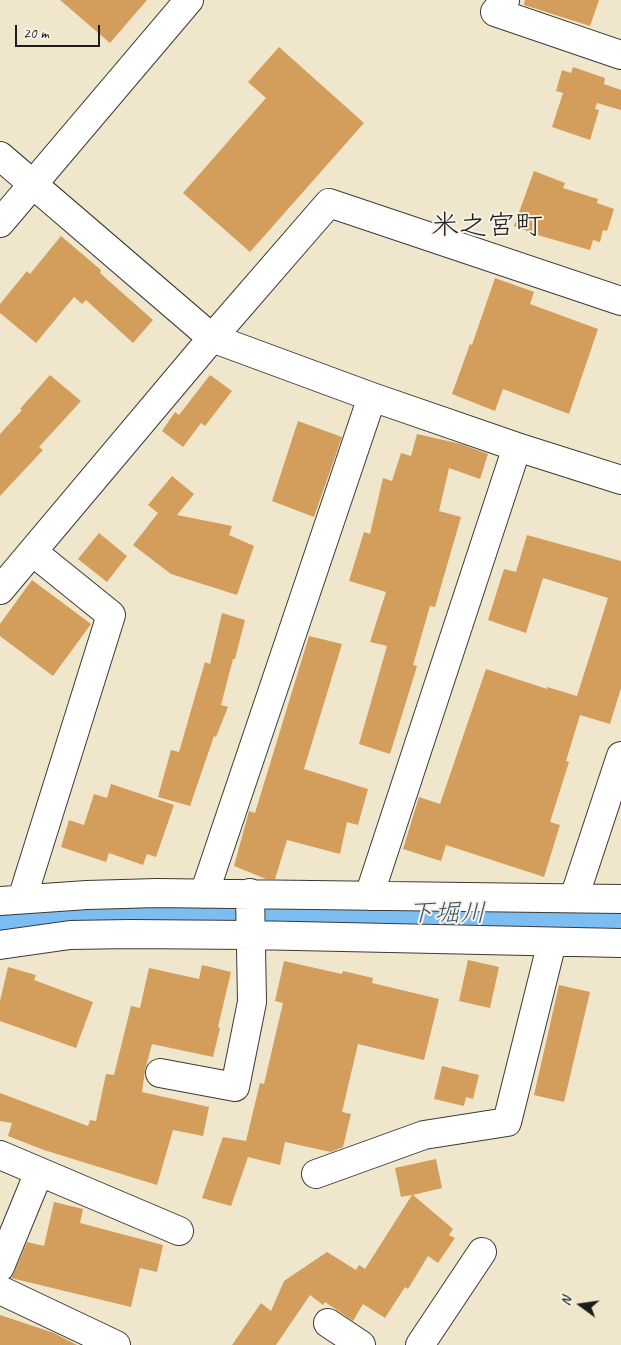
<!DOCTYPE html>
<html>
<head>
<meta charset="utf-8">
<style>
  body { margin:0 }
  #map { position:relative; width:621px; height:1345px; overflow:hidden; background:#f0e6cb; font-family:Caveat,sans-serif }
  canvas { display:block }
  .north { position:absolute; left:556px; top:1280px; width:50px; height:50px; -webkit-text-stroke:4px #f7f3e8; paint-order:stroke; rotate:284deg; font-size:14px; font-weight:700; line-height:20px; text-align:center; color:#1c1c1c }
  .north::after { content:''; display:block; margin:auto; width:18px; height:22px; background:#1c1c1c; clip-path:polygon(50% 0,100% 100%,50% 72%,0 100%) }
  .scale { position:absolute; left:15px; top:25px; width:85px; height:22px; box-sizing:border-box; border:2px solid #1c1c1c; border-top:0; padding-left:6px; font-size:15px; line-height:18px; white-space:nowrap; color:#1c1c1c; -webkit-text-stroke:4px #f7f3e8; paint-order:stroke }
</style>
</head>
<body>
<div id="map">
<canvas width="621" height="1345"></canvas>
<div class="north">N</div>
<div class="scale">20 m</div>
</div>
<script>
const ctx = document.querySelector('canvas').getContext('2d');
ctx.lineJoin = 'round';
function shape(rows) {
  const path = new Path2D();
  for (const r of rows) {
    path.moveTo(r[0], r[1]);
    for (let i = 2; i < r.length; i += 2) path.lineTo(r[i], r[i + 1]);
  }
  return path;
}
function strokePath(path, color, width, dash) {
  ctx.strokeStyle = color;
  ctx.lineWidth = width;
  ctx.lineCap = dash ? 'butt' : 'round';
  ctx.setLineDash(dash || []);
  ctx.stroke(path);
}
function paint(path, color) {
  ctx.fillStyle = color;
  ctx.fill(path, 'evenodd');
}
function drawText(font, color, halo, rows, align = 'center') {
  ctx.font = font + ' Caveat,"Klee One",sans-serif';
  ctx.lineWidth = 4;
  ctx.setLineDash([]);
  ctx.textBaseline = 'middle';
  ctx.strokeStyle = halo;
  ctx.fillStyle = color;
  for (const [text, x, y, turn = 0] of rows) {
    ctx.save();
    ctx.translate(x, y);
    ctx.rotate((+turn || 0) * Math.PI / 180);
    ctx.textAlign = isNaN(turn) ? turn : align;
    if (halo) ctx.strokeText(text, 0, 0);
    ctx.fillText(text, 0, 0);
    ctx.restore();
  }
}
const river = shape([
  [273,913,621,915],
  [0,921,65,913,227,913]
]);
const building = shape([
  [60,0,147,0,110,43],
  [525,0,599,0,590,26,524,5],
  [279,47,364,123,250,252,183,193,266,98,248,82],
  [573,67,605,78,604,84,621,90,621,110,597,103,595,109,599,110,590,140,552,127,563,93,556,91,562,70,571,73],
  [534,171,565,183,563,188,598,199,597,203,614,209,607,231,603,230,600,242,593,240,590,250,541,236,514,226],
  [61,236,101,270,100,273,153,320,133,343,86,300,82,304,74,297,36,343,0,313,0,304,27,271,30,274],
  [495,278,534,292,530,304,598,329,569,414,503,389,495,411,452,394,470,344,472,345],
  [50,375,81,401,39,447,43,450,0,496,0,434,22,410,20,409],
  [210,375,232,391,205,426,201,423,183,447,162,431,175,412,179,415],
  [298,421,342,437,314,517,272,501],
  [417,434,461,444,488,454,480,479,449,468,439,511,461,517,435,607,430,606,413,665,417,666,390,754,359,744,387,646,370,642,386,592,349,581,364,532,370,534,383,478,392,481,401,453,411,456],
  [172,476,194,494,177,515,232,526,229,535,254,546,237,595,171,574,133,545,158,513,148,505],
  [99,533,127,556,107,582,78,559],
  [527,535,621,561,621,688,610,724,580,715,566,761,569,762,550,822,560,825,544,877,446,845,441,861,403,849,419,797,440,804,486,669,547,689,547,687,577,696,608,598,543,578,526,633,488,620,504,569,516,572],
  [32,580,91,624,53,676,0,636,0,624],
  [222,613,245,620,235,659,233,659,221,705,228,707,216,737,214,736,190,806,158,797,171,750,179,752,205,662,210,664],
  [309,636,342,644,304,769,368,789,358,825,347,822,340,854,287,840,275,879,266,879,234,866,249,811,255,813],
  [111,784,174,805,156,857,147,854,143,865,109,853,106,862,61,847,69,820,84,825,94,794,107,798],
  [468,960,499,967,490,1008,459,1001],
  [284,961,342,974,343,971,373,978,372,983,439,999,424,1060,358,1044,342,1112,351,1114,343,1147,331,1152,285,1142,280,1165,248,1157,231,1206,202,1198,223,1137,246,1141,260,1083,264,1084,283,1003,275,1001],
  [202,965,231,972,218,1027,220,1028,213,1057,152,1044,145,1070,142,1092,209,1107,203,1136,173,1130,157,1185,44,1150,8,1136,12,1123,0,1121,0,1093,88,1126,90,1120,96,1121,106,1074,114,1075,131,1006,140,1008,149,968,199,979],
  [8,967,36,975,34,980,93,1002,76,1048,0,1021,0,1001],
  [559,985,590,992,564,1102,534,1095],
  [442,1066,479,1075,473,1099,466,1097,464,1106,434,1099],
  [436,1159,442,1188,413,1195,453,1229,449,1235,455,1238,438,1263,428,1256,408,1289,405,1287,385,1318,363,1304,353,1321,325,1302,323,1305,310,1295,276,1345,232,1345,261,1303,271,1311,284,1281,327,1252,356,1270,359,1265,365,1269,412,1195,401,1197,395,1168],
  [54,1202,83,1209,80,1223,163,1245,157,1272,140,1268,131,1307,11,1278,14,1273,27,1242,44,1246],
  [0,1315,54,1333,77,1345,0,1345]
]);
const minor = shape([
  [505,0,495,12,621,55],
  [0,156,212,338,372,397,517,447,621,480],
  [0,223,189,0],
  [0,590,212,338,329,203,621,301],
  [204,894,372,397],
  [369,896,517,447],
  [574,898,621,756],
  [22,899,111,615,33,552],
  [0,901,87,895,157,893,621,899],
  [0,945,70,935,130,934,250,935,621,943],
  [160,1073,235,1087,252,1002,250,893],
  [0,1155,179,1231],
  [316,1174,424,1135,507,1122,552,942],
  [0,1267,39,1172],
  [0,1290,116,1345],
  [328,1323,361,1345],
  [420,1345,482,1252]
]);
const waterNames = [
  ["下堀川",447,914]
];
const quarterNames = [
  ["米之宮町",487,227]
];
strokePath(river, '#7dbef2', 51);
paint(building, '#d39d5b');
strokePath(minor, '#3c3a36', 30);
strokePath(minor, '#fff', 28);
drawText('italic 26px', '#3e5567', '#f7f3e8', waterNames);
drawText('28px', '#1c1c1c', '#f7f3e8', quarterNames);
</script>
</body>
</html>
